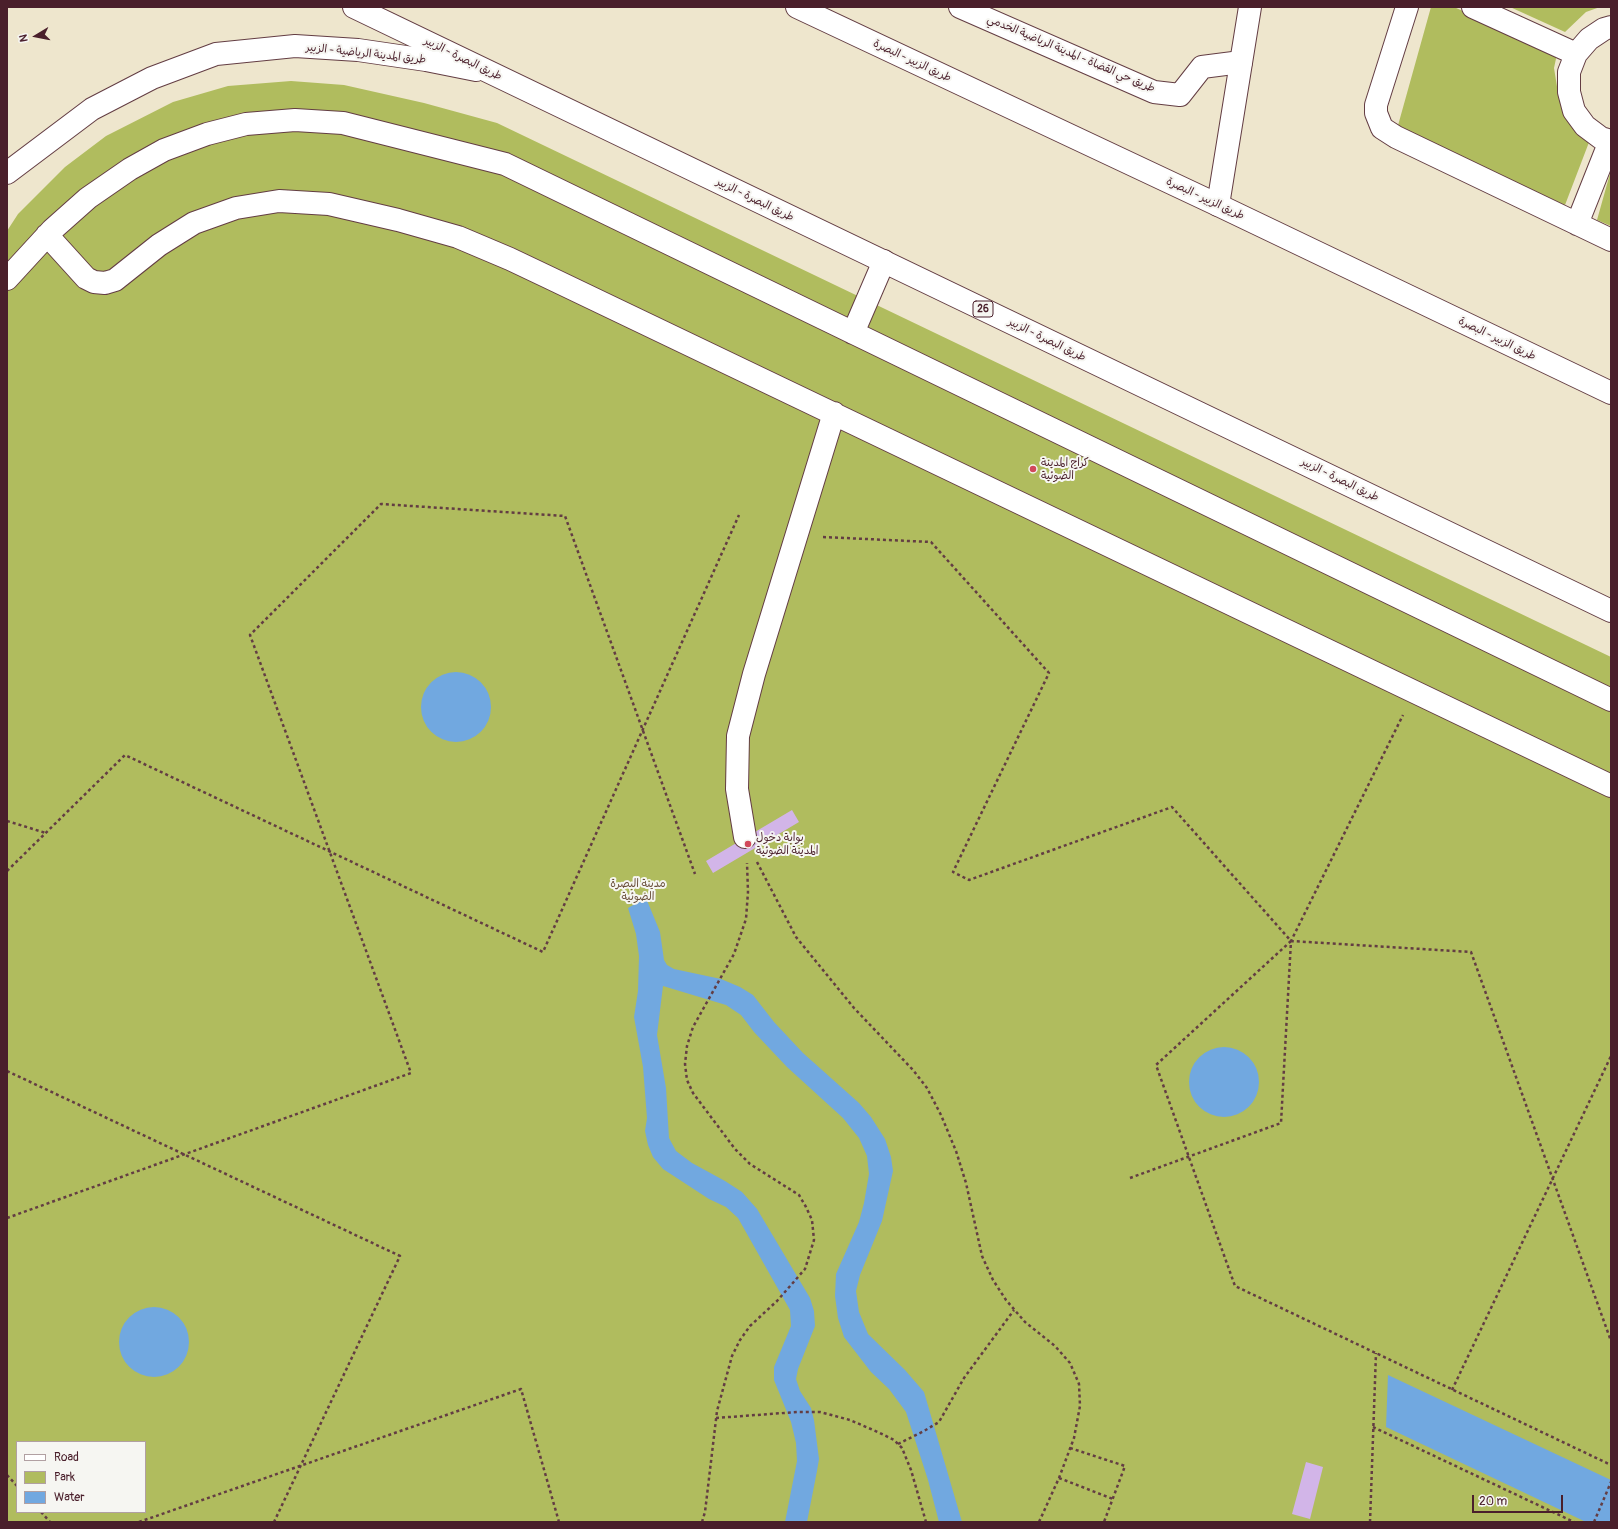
<!DOCTYPE html>
<html>
<head>
<meta charset="utf-8">
<style>
  body { margin:0 }
  #map { position:relative; width:1618px; height:1529px; overflow:hidden; background:#eee6cd; font-family:Pangolin,sans-serif }
  canvas { display:block }
  .frame { position:absolute; inset:0; border:8px solid #4a1f2b; pointer-events:none }
  .legend { position:absolute; left:16px; top:1441px; width:130px; height:72px; box-sizing:border-box; background:#f6f6f2; border:1px solid #b1a0a2; margin:0; padding:5px 7px; list-style:none; font-size:12px; color:#4a1f2b }
  .legend li { display:flex; align-items:center; gap:8px; height:20px }
  .legend b { width:20px; border:1px solid #b1a0a2 }
  .north { position:absolute; left:16px; top:16px; width:40px; height:40px; -webkit-text-stroke:3px #f6f6f2; paint-order:stroke; rotate:260deg; font-size:11px; font-weight:700; line-height:16px; text-align:center; color:#4a1f2b }
  .north::after { content:''; display:block; margin:auto; width:14px; height:18px; background:#4a1f2b; clip-path:polygon(50% 0,100% 100%,50% 72%,0 100%) }
  .scale { position:absolute; left:1472px; top:1495px; width:91px; height:18px; box-sizing:border-box; border:2px solid #4a1f2b; border-top:0; padding-left:5px; font-size:12px; line-height:14px; white-space:nowrap; color:#4a1f2b; -webkit-text-stroke:3px #f6f6f2; paint-order:stroke }
</style>
</head>
<body>
<div id="map">
<canvas width="1618" height="1529"></canvas>
<div class="frame"></div>
<ul class="legend">
<li><b style="height:5px;background:#fff"></b>Road</li>
<li><b style="height:11px;background:#b0bc5e"></b>Park</li>
<li><b style="height:11px;background:#71a8e0"></b>Water</li>
</ul>
<div class="north">N</div>
<div class="scale">20 m</div>
</div>
<script>
const ctx = document.querySelector('canvas').getContext('2d');
ctx.lineJoin = 'round';
function paint(path, color) {
  ctx.fillStyle = color;
  ctx.fill(path, 'evenodd');
}
function shape(rows) {
  const path = new Path2D();
  for (const r of rows) {
    if (r.length === 3) {
      path.moveTo(r[0] + r[2], r[1]);
      path.arc(r[0], r[1], r[2], 0, 2 * Math.PI);
      continue;
    }
    path.moveTo(r[0], r[1]);
    for (let i = 2; i < r.length; i += 2) path.lineTo(r[i], r[i + 1]);
  }
  return path;
}
function strokePath(path, color, width, dash) {
  ctx.strokeStyle = color;
  ctx.lineWidth = width;
  ctx.lineCap = dash ? 'butt' : 'round';
  ctx.setLineDash(dash || []);
  ctx.stroke(path);
}
function drawText(font, color, halo, rows, align = 'center') {
  ctx.font = font + ' Pangolin,"Playpen Sans Arabic",sans-serif';
  ctx.lineWidth = 4;
  ctx.setLineDash([]);
  ctx.textBaseline = 'middle';
  ctx.strokeStyle = halo;
  ctx.fillStyle = color;
  for (const [text, x, y, turn = 0] of rows) {
    ctx.save();
    ctx.translate(x, y);
    ctx.rotate((+turn || 0) * Math.PI / 180);
    ctx.textAlign = isNaN(turn) ? turn : align;
    if (halo) ctx.strokeText(text, 0, 0);
    ctx.fillText(text, 0, 0);
    ctx.restore();
  }
}
const green = shape([
  [1431,7,1454,7,1557,54,1554,68,1559,99,1575,125,1591,137,1565,205,1397,129],
  [1510,7,1600,7,1586,12,1565,32],
  [291,81,344,85,424,103,497,123,1611,657,1611,1522,7,1522,7,231,18,214,65,167,106,136,173,102,228,86],
  [17,1442,145,1442,145,1512,17,1512],
  [1611,170,1611,226,1597,220]
]);
const water = shape([
  [456,707,35],
  [646,898,660,932,664,960,667,965,674,969,721,979,740,987,753,995,774,1022,803,1053,859,1103,871,1117,885,1139,891,1157,893,1171,882,1221,860,1275,856,1291,859,1312,868,1334,905,1370,924,1392,962,1522,939,1522,928,1480,906,1412,889,1389,871,1372,844,1337,838,1318,835,1296,836,1274,859,1222,864,1203,869,1174,867,1156,859,1138,843,1118,787,1067,754,1032,741,1015,726,1005,663,986,657,1035,666,1088,669,1138,676,1151,692,1163,725,1181,742,1192,757,1209,810,1298,814,1311,815,1326,798,1369,796,1379,800,1391,811,1408,814,1420,819,1459,817,1471,807,1522,785,1522,797,1461,796,1443,791,1422,774,1380,774,1367,791,1326,790,1310,738,1218,726,1207,709,1199,663,1169,653,1157,648,1145,645,1131,647,1118,643,1067,634,1017,638,991,639,956,636,934,628,908],
  [1224,1082,35],
  [154,1342,35],
  [1388,1375,1611,1480,1611,1522,1586,1522,1386,1427]
]);
const building = shape([
  [792,810,799,822,713,873,706,861],
  [1306,1462,1323,1467,1310,1519,1292,1514]
]);
const path = shape([
  [823,537,931,542,1049,673,953,872,969,880,1172,807,1291,941,1471,952,1611,1341],
  [7,821,46,833],
  [757,862,796,937,854,1008,913,1070,927,1088,941,1115,956,1151,966,1183,982,1256,993,1280,1006,1300,1025,1322,1055,1346,1070,1363,1079,1384,1080,1406,1074,1438,1059,1478,1039,1522],
  [7,871,125,755,543,952,739,515],
  [1291,941,1156,1065,1235,1286,1611,1465],
  [7,1071,400,1256,274,1522],
  [1130,1178,1281,1123,1291,941,1403,715],
  [7,1218,411,1073,250,635,381,504,565,516,695,874],
  [1452,1390,1611,1056],
  [716,1418,797,1412,820,1412,850,1420,880,1433,894,1440,902,1448,911,1470,926,1522],
  [1373,1427,1574,1522],
  [898,1444,924,1431,939,1422,964,1378,1014,1310],
  [1070,1448,1125,1466,1104,1522],
  [7,1475,17,1486],
  [1059,1478,1113,1499],
  [41,1512,50,1522],
  [139,1522,521,1389,559,1522],
  [702,1522,705,1512,717,1411,732,1356,740,1340,750,1326,777,1301,805,1269,814,1240,812,1220,806,1207,799,1195,750,1164,735,1149,693,1093,687,1080,685,1064,687,1046,693,1027,734,954,746,919,748,892,747,863],
  [1370,1522,1376,1353],
  [1594,1522,1611,1482]
]);
const pedestrian = shape([
  [1407,7,1376,105,1376,113,1382,128,1396,137,1611,240],
  [1473,7,1576,54],
  [1611,27,1604,29,1589,39,1576,54,1569,72,1569,92,1574,111,1585,126,1601,138,1611,141],
  [1577,224,1610,141]
]);
const minor = shape([
  [960,7,1154,92,1180,95,1202,67,1241,62],
  [47,235,86,278,94,282,105,283,115,280,159,245,194,223,236,208,279,201,329,204,398,220,458,237,510,259,550,278,1611,786],
  [7,279,52,230,88,198,130,169,164,150,207,134,246,124,295,120,343,123,505,164,1611,700],
  [853,333,884,261],
  [745,837,737,789,738,736,754,674,834,413]
]);
const tertiary = shape([
  [1218,205,1250,7]
]);
const primary = shape([
  [7,173,92,109,152,78,216,54,295,46,358,50,426,60,476,70]
]);
const trunk = shape([
  [354,7,1611,611],
  [797,7,1218,205,1611,393]
]);
const markers = [
  [1033,469,4,"#d1495b"],
  [748,844,4,"#d1495b"]
];
const shields = [
  [983,309,20]
];
const shieldNames = [
  ["26",983,309]
];
const streetNames = [
  ["طريق المدينة الرياضية - الزبير",366,54,6],
  ["طريق حي القضاة - المدينة الرياضية الخدمي",1071,54,23],
  ["طريق البصرة - الزبير",463,59,26],
  ["طريق الزبير - البصرة",912,61,25],
  ["طريق الزبير - البصرة",1205,199,25],
  ["طريق البصرة - الزبير",755,200,26],
  ["طريق الزبير - البصرة",1497,339,26],
  ["طريق البصرة - الزبير",1047,340,26],
  ["طريق البصرة - الزبير",1340,480,26]
];
const poiNames = [
  ["كراج المدينة",1041,463],
  ["الضوئية",1041,476],
  ["بوابة دخول",756,838],
  ["المدينة الضوئية",756,851]
];
const parkNames = [
  ["مدينة البصرة",638,884],
  ["الضوئية",638,897]
];
paint(green, '#b0bc5e');
paint(water, '#71a8e0');
paint(building, '#d2b5e8');
strokePath(pedestrian, '#633d43', 24);
strokePath(minor, '#633d43', 24);
strokePath(tertiary, '#633d43', 24);
strokePath(primary, '#633d43', 24);
strokePath(trunk, '#633d43', 24);
strokePath(path, '#633d43', 2.5, [3, 3]);
strokePath(pedestrian, '#fff', 22);
strokePath(minor, '#fff', 22);
strokePath(tertiary, '#fff', 22);
strokePath(primary, '#fff', 22);
strokePath(trunk, '#fff', 22);
for (const [x, y, r, color] of markers) {
  const dot = new Path2D();
  dot.arc(x, y, r, 0, 2 * Math.PI);
  ctx.fillStyle = color;
  ctx.fill(dot);
  strokePath(dot, '#f6f6f2', 1.5);
}
for (const [x, y, w] of shields) {
  const box = new Path2D();
  box.roundRect(x - w / 2, y - 8, w, 16, 3);
  ctx.fillStyle = '#f6f6f2';
  ctx.fill(box);
  strokePath(box, '#4a1f2b', 1);
}
drawText('bold 10px', '#4a1f2b', null, shieldNames);
drawText('11px', '#4a1f2b', '#f6f6f2', streetNames);
drawText('11px', '#4a1f2b', '#f6f6f2', poiNames, 'left');
drawText('11px', '#694e3a', '#f6f6f2', parkNames);
</script>
</body>
</html>
